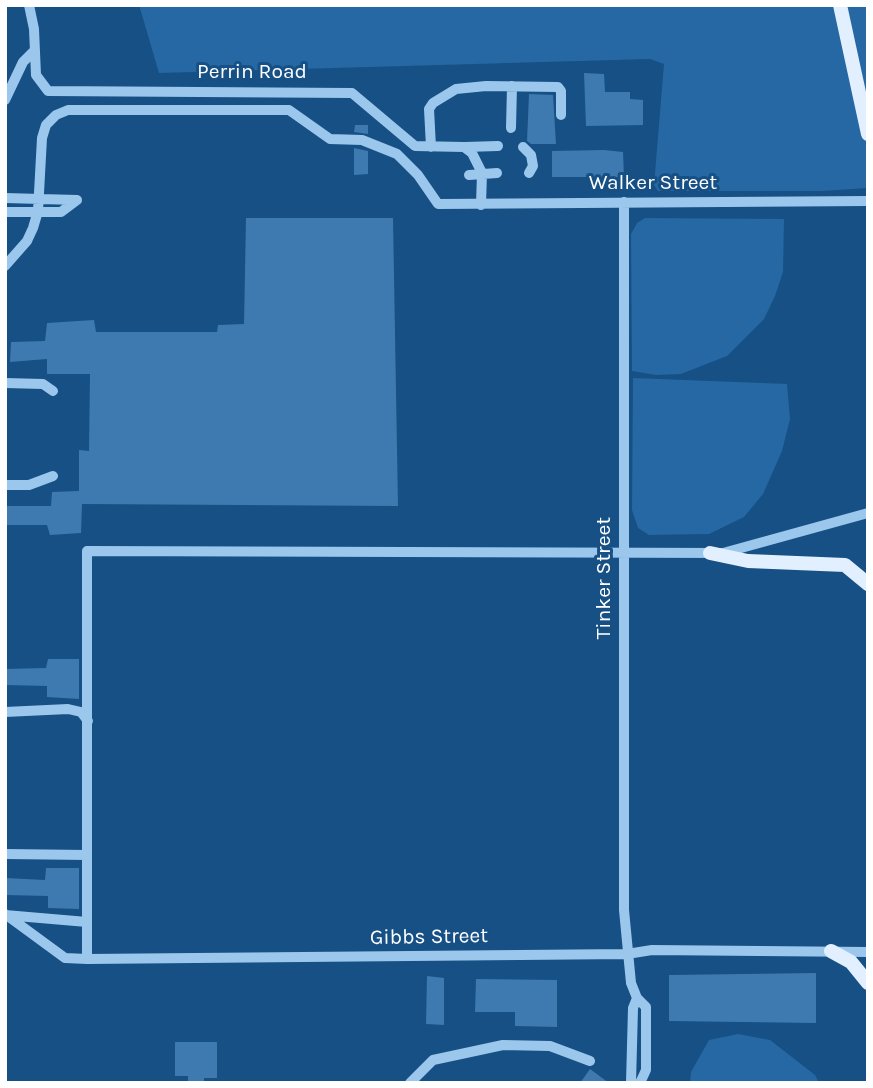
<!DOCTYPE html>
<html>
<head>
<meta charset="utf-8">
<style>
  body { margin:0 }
  #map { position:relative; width:873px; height:1088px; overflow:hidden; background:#165085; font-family:Karla,sans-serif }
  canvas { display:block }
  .frame { position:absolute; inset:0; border:7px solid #fff; pointer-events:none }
</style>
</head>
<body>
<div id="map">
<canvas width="873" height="1088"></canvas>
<div class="frame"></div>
</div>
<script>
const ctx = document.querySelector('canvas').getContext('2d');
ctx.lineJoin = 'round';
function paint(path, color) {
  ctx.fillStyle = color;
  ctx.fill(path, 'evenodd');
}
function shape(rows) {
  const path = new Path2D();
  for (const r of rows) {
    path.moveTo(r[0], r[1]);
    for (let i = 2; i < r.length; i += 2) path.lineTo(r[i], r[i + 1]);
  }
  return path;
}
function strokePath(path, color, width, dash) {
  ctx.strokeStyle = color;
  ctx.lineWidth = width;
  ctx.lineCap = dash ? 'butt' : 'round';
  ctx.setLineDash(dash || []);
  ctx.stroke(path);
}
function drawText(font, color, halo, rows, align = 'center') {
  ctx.font = font + ' Karla,sans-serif';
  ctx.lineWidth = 6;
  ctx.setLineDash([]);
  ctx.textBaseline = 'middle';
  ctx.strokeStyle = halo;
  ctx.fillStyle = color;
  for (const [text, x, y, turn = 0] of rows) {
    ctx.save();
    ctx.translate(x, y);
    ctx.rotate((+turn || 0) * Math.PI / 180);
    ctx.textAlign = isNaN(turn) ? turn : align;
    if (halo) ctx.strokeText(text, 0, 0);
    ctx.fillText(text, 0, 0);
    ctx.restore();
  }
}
const green = shape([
  [139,5,868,5,868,188,822,191,658,191,654,185,664,64,650,59,159,73],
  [645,218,784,219,783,272,775,296,764,319,727,356,681,374,656,375,632,371,631,234,637,223],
  [633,378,787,384,790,419,782,451,763,494,744,517,709,534,649,535,638,528,632,510],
  [738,1034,770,1040,815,1075,819,1083,690,1083,691,1072,709,1040]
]);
const building = shape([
  [584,73,604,74,605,92,630,92,630,99,643,100,643,125,586,126],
  [529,94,553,95,556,144,531,144,527,141],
  [355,125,368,125,368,134,354,132],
  [354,148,368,151,368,174,354,175],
  [604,150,623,152,624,177,552,177,552,151],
  [246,218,393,218,398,506,82,504,81,533,50,535,47,525,5,525,5,506,51,506,52,492,79,491,79,450,89,451,90,374,47,374,47,359,10,362,11,342,45,341,47,323,94,320,96,332,217,332,218,325,244,324],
  [48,659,79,659,79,699,47,697,47,686,5,685,5,669,46,668],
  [46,868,79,868,79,909,48,908,48,896,5,895,5,878,45,880],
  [816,973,816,1023,669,1021,669,975],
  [427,976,444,978,444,1025,426,1024],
  [476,979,557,980,557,1027,515,1026,515,1012,475,1012],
  [175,1042,217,1042,217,1078,204,1078,204,1083,188,1083,188,1076,175,1076],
  [590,1069,609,1083,580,1083]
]);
const minor = shape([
  [29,5,34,29,36,75,48,91,352,93,415,146,464,147,472,153,482,173,481,205],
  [5,100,23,62,35,50],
  [511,128,512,86],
  [431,147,429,109,433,103,456,89,486,86,558,87,561,91,561,115],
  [465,147,498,146],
  [523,147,531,155,533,166,529,173],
  [469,175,497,173],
  [5,198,77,200],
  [624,202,624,910,631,983,637,998,646,1007,646,1070,640,1083],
  [5,212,61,212,77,200],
  [5,266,27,241,33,228,38,211,42,138,46,125,56,115,68,110,289,110,330,139,362,140,397,154,418,175,438,204,868,201],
  [5,383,43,384,53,391],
  [5,485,29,485,53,476],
  [5,712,68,709,81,712,88,721],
  [5,854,87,855],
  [5,914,65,958,87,959,627,954,652,950,868,952],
  [5,915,87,922],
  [87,959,87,551,723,553,868,513],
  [410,1083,433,1060,503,1045,550,1046,590,1061],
  [631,1083,633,1008,637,998]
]);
const major = shape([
  [840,5,868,134],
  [710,553,748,561,845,565,868,584],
  [831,951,851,962,868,983]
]);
const streetNames = [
  ["Perrin Road",252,72],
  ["Walker Street",653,183],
  ["Tinker Street",604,578,-90],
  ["Gibbs Street",429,937,-1]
];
paint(green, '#2568a3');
paint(building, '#3e7aaf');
strokePath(minor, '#9bc7ed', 10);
strokePath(major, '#e1efff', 14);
drawText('21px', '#fff', '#165085', streetNames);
</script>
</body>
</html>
